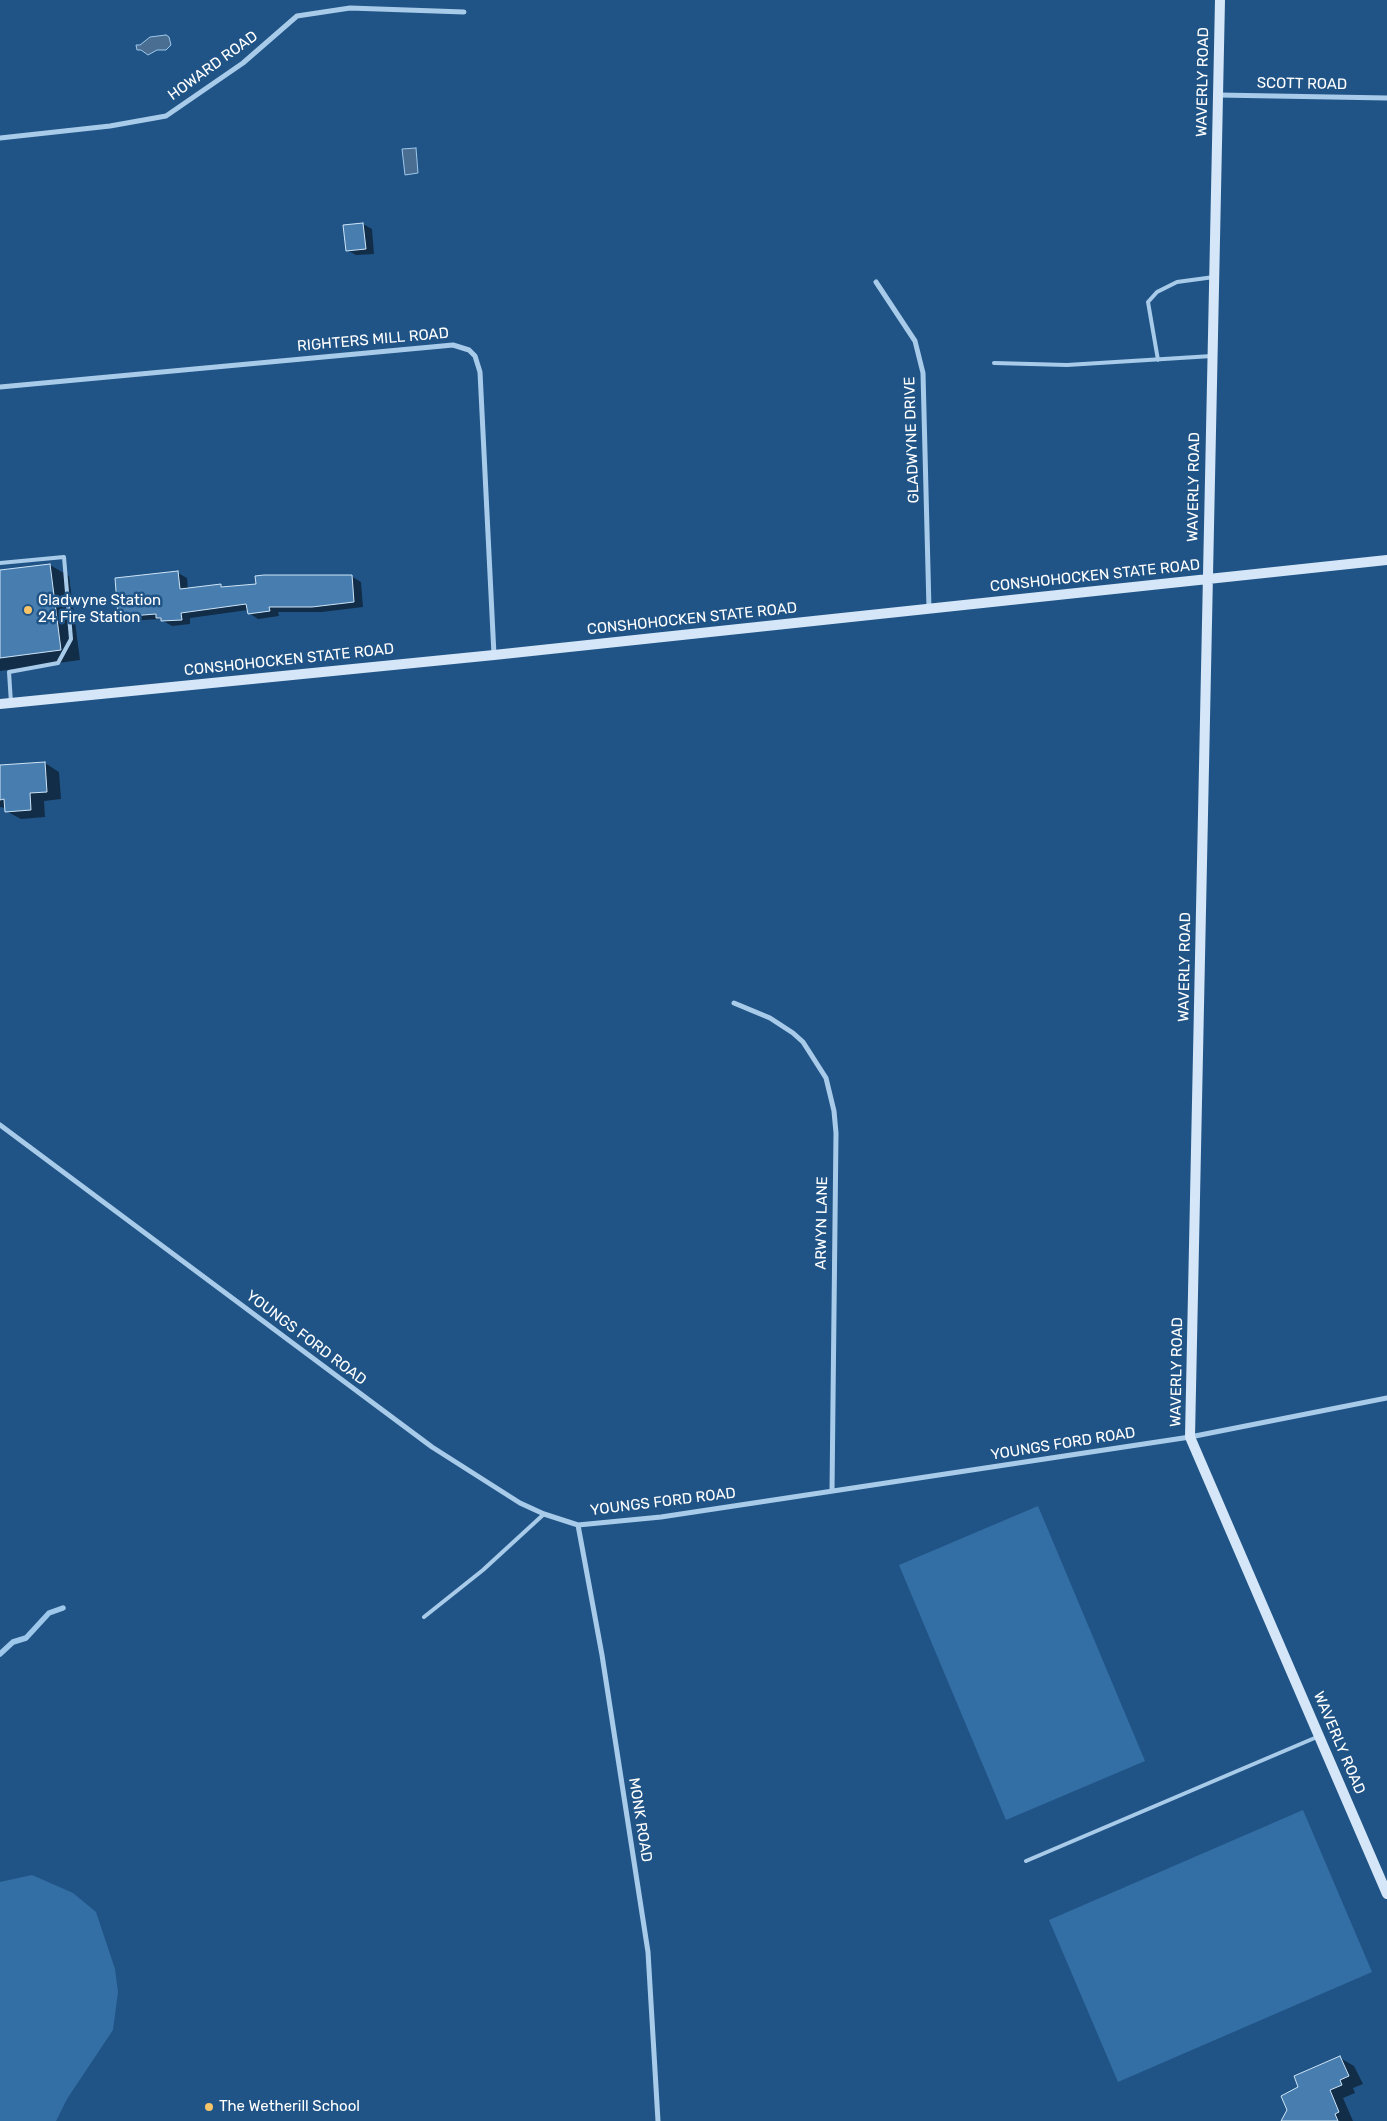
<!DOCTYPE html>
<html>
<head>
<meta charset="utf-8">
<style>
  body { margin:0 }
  canvas { display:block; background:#205486 }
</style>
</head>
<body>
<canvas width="1387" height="2121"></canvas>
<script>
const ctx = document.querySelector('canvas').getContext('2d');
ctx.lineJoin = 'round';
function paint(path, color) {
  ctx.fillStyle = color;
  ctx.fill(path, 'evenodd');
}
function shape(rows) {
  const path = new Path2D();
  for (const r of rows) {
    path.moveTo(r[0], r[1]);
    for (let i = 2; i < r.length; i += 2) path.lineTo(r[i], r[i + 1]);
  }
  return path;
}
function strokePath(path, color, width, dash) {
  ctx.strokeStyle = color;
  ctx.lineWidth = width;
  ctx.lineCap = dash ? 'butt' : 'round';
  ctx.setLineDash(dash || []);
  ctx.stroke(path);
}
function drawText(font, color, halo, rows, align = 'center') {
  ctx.font = font + ' Rubik,sans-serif';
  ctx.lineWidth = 5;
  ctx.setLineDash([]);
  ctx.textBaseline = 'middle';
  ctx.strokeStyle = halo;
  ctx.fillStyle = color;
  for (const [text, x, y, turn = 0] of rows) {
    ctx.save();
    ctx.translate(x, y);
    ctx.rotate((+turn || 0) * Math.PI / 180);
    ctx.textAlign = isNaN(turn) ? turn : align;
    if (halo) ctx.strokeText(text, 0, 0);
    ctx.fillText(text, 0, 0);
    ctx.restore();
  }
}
const green = shape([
  [1038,1506,1145,1761,1006,1820,899,1565],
  [1303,1810,1372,1972,1118,2082,1049,1920],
  [32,1875,73,1893,96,1912,115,1969,118,1992,113,2030,67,2099,56,2121,0,2121,0,1882]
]);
const water = shape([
  [166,35,169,37,171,45,166,50,157,50,148,55,141,50,137,50,136,45,140,45,150,37,166,35],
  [416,148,418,173,405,175,402,149,416,148]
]);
const shadow = shape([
  [363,224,372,229,374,254,356,255,347,250],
  [50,565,69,576,80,660,0,671,0,572],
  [178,573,187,578,188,589,220,585,226,588,351,576,361,582,363,607,322,612,278,612,279,616,258,619,249,613,248,610,190,618,190,624,172,626,160,619,129,621,119,616],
  [45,763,59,772,61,799,44,801,45,817,21,819,6,811,6,808,0,807,0,767],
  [1340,2058,1354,2066,1363,2084,1353,2088,1355,2093,1343,2098,1353,2121,1289,2121,1300,2087]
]);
const stream = shape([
  [0,1654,13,1642,26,1638,49,1613,63,1608]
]);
const building = shape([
  [363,223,366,249,346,251,343,225,363,223],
  [50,564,61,650,0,658,0,570,50,564],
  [178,571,180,589,221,584,221,587,256,584,255,576,264,575,352,575,354,602,312,607,269,607,270,611,248,614,246,604,181,613,182,620,161,621,161,618,156,618,156,614,118,617,115,578,178,571],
  [45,762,47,792,30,793,31,810,5,812,4,799,0,800,0,765,45,762],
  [1340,2056,1349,2076,1340,2080,1342,2085,1330,2090,1339,2112,1335,2114,1338,2121,1281,2121,1287,2110,1281,2096,1298,2087,1294,2076,1340,2056]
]);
const lane = shape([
  [1158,360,1148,302,1157,292,1177,282,1214,277],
  [994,363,1067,365,1212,356],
  [0,563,64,557,71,639,58,663,9,672,11,703],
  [424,1617,483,1570,544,1514],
  [1026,1861,1317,1737]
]);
const street = shape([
  [1218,95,1387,98],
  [0,138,110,126,166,116,243,63,297,16,350,8,464,12],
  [876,282,915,341,923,373,929,609],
  [0,387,453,345,469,350,475,356,480,372,494,655],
  [734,1003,770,1018,793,1033,803,1042,826,1078,834,1111,836,1133,832,1491],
  [0,1125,432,1447,520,1503,544,1514,578,1525,661,1517,1190,1437,1387,1398],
  [578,1525,602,1655,648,1952,658,2121]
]);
const secondary = shape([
  [1220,0,1190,1437,1387,1894],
  [0,704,494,655,1387,560]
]);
const markers = [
  [28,610,5,"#f8c469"],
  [209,2107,5,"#f8c469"]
];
const streetNames = [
  ["HOWARD ROAD",213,66,-36],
  ["WAVERLY ROAD",1203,82,-89],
  ["SCOTT ROAD",1302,84,1],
  ["RIGHTERS MILL ROAD",373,340,-5],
  ["GLADWYNE DRIVE",912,440,-92],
  ["WAVERLY ROAD",1194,487,-89],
  ["CONSHOHOCKEN STATE ROAD",1095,576,-6],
  ["CONSHOHOCKEN STATE ROAD",692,619,-6],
  ["CONSHOHOCKEN STATE ROAD",289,660,-6],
  ["WAVERLY ROAD",1185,967,-89],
  ["ARWYN LANE",822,1223,-89],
  ["YOUNGS FORD ROAD",306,1338,37],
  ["WAVERLY ROAD",1177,1372,-89],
  ["YOUNGS FORD ROAD",1063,1444,-9],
  ["YOUNGS FORD ROAD",663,1502,-7],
  ["WAVERLY ROAD",1339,1743,67],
  ["MONK ROAD",640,1820,81]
];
const poiNames = [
  ["Gladwyne Station",38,601],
  ["24 Fire Station",38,618],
  ["The Wetherill School",219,2107]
];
paint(green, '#336ea4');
paint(water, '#496e92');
strokePath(water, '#9dc7eb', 1);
paint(shadow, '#0007');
strokePath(stream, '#9dc7eb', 5.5);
paint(building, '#487eaf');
strokePath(building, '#cee4f7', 1);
strokePath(lane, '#a9cbea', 4);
strokePath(street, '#a9cbea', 5);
strokePath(secondary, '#d4e6f8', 10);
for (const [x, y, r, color] of markers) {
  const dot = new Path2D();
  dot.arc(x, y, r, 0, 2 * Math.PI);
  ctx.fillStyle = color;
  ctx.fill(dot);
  strokePath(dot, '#205486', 2);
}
drawText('15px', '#fff', '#205486', streetNames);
drawText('15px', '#fff', '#205486', poiNames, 'left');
</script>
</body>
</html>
